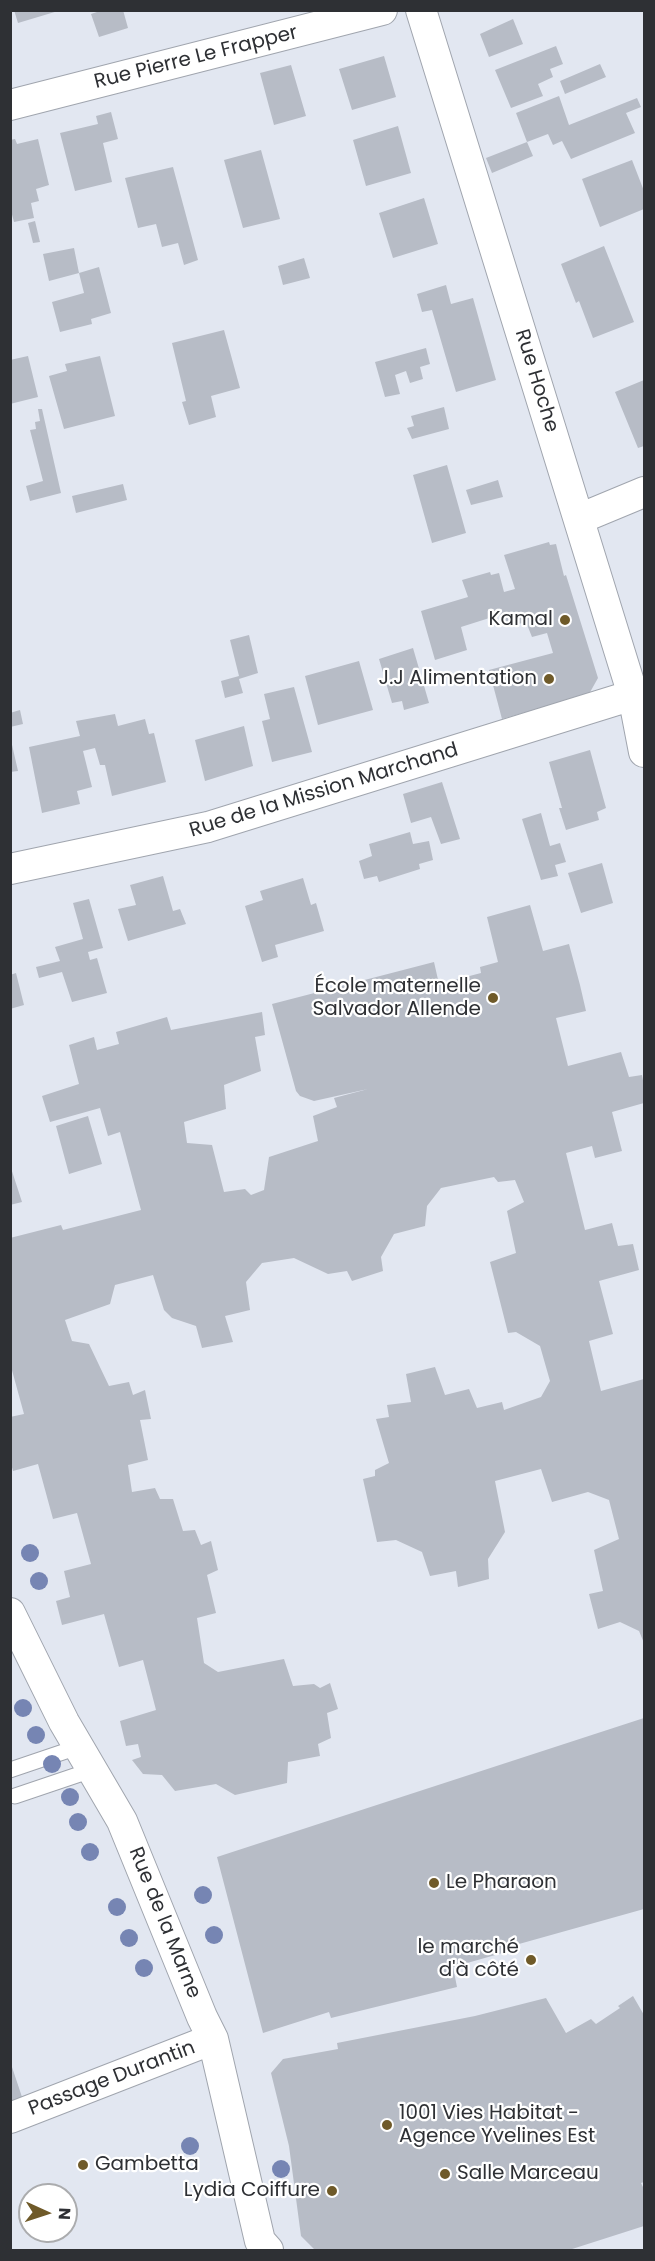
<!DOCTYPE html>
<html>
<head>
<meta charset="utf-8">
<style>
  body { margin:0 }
  #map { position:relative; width:655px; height:2261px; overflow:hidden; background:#e2e7f1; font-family:Poppins,sans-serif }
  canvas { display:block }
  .frame { position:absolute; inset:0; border:12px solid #2e3034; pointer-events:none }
  .north { position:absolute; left:18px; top:2183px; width:60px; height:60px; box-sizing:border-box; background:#fff; border:2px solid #abacae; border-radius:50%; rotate:93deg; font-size:16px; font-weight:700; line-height:24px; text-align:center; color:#2e3034 }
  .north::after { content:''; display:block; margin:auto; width:21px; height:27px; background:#6f5a29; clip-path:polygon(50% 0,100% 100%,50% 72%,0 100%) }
</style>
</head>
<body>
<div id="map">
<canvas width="655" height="2261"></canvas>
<div class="frame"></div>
<div class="north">N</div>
</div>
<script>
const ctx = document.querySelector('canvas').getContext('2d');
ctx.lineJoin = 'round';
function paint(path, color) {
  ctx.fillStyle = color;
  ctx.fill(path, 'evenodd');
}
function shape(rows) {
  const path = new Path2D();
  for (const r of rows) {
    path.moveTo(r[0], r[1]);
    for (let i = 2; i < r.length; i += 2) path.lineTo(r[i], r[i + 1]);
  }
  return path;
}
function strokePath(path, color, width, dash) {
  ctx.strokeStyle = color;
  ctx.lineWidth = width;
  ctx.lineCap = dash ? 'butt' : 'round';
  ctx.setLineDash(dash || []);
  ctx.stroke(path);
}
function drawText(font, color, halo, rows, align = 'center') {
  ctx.font = font + ' Poppins,sans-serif';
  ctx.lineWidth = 4.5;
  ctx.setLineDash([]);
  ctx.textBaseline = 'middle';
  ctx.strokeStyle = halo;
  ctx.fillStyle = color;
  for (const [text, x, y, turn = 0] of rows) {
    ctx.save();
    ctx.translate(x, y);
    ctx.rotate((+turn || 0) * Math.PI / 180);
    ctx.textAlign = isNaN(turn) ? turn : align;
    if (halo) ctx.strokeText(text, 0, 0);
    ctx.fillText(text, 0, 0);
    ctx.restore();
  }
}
const building = shape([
  [14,10,58,10,58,11,18,23],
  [103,10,123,10,128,28,99,37,91,14],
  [513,19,523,44,489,57,480,34],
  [556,46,563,64,550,69,553,77,538,84,543,96,511,108,495,70],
  [384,56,396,97,352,110,339,69],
  [600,64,606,77,565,94,560,81],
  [291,65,306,116,274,125,260,73],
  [559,96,569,125,637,98,641,107,626,113,635,133,571,159,562,141,553,145,548,134,527,142,533,156,492,173,486,158,527,142,516,113],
  [111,112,118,139,103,143,112,182,75,191,60,133,98,124,96,116],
  [398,126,411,173,366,186,353,140],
  [15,139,17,144,38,139,49,185,36,189,39,201,31,203,34,218,14,222,10,207,10,140],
  [261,150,280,219,243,228,224,160],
  [632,160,644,191,644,209,600,227,582,179],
  [173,167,198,260,184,265,178,243,162,247,156,224,138,228,125,178],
  [424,198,438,244,393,258,379,213],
  [35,221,40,242,33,243,28,223],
  [604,246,634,322,593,338,579,301,576,303,561,264],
  [74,248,79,273,49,281,43,254],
  [304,258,310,278,283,285,278,266],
  [99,267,111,313,91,319,92,324,60,332,52,302,84,293,79,273],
  [446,285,451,304,473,298,496,380,456,392,432,310,422,312,417,294],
  [224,330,240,388,211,396,216,417,189,425,182,402,186,401,172,343],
  [426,348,430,364,420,367,423,379,410,383,406,371,395,375,400,394,385,397,375,362],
  [28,356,38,397,10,404,10,360],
  [100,356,115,416,64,429,49,376,67,371,65,364],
  [644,380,644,446,638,448,615,392],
  [444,407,449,429,412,439,407,428,414,426,411,416],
  [38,409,42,409,61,493,30,501,26,486,43,481,30,430,36,429,35,422,40,421],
  [447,465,466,533,432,543,413,475],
  [498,480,503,497,471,505,466,490],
  [123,484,127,500,76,513,72,496],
  [549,542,550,545,556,544,564,576,566,575,598,678,589,694,502,719,489,670,553,653,547,633,532,637,526,622,507,627,502,614,461,627,467,650,435,660,421,611,468,597,462,580,490,572,491,575,499,573,504,592,515,589,504,555],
  [249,635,258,673,239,679,243,693,225,698,221,681,239,676,230,640],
  [413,648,429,703,404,710,402,701,392,703,379,659],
  [359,661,373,710,318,725,305,676],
  [294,687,312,752,272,762,262,721,270,719,264,694],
  [20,710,23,724,10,727,10,713],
  [115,714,118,726,145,719,149,734,154,733,166,782,112,796,105,765,100,765,95,748,83,751,92,787,77,791,80,804,42,813,29,747,80,736,76,721],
  [244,726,253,766,205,781,195,740],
  [10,736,18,771,10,772],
  [590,750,606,808,597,812,599,820,566,830,559,808,562,808,549,762],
  [442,782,460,839,441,844,431,817,411,823,403,794],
  [541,813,550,846,560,843,566,862,555,865,558,876,541,880,522,819],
  [410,832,413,844,429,841,433,860,419,864,420,869,379,882,377,876,364,879,359,861,372,856,369,844],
  [602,863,613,903,581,913,568,873],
  [163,876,173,911,180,909,186,924,128,941,118,909,136,905,130,885],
  [303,878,311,905,316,903,324,931,275,945,278,957,262,962,245,906,263,900,260,891],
  [89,899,103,948,88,952,90,960,97,958,107,993,72,1002,62,972,39,978,36,967,60,961,55,947,83,939,73,903],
  [530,905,543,951,569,944,580,985,586,1011,556,1018,568,1066,621,1052,629,1077,642,1075,644,1086,644,1103,612,1112,622,1151,595,1158,592,1146,566,1153,585,1230,612,1223,618,1246,633,1244,639,1270,599,1281,613,1334,589,1341,601,1391,644,1379,644,1643,639,1631,620,1622,598,1629,589,1594,603,1591,594,1550,619,1539,609,1500,588,1492,552,1502,541,1469,495,1481,505,1532,488,1559,489,1579,458,1587,456,1571,430,1576,422,1552,396,1540,377,1542,363,1479,375,1476,375,1470,389,1463,376,1419,389,1417,387,1405,411,1402,406,1374,435,1367,445,1395,469,1389,477,1408,502,1402,504,1410,541,1397,550,1381,540,1346,516,1332,508,1333,490,1262,516,1253,507,1211,524,1202,515,1180,498,1182,494,1177,441,1188,427,1206,425,1226,394,1234,381,1257,383,1271,352,1281,347,1271,328,1274,294,1258,262,1263,246,1282,250,1310,225,1316,233,1342,202,1348,196,1326,172,1318,164,1310,153,1275,115,1285,110,1304,65,1320,72,1341,89,1344,109,1386,129,1382,133,1395,145,1390,151,1419,140,1420,148,1460,128,1465,132,1492,155,1488,160,1499,173,1499,183,1531,195,1530,201,1545,211,1541,218,1570,207,1575,216,1613,197,1618,204,1663,218,1672,284,1659,293,1686,314,1684,320,1688,330,1683,338,1709,327,1713,331,1738,318,1744,320,1756,288,1762,287,1783,235,1795,216,1784,175,1791,162,1775,143,1774,132,1760,141,1757,138,1744,126,1746,120,1721,156,1710,143,1660,119,1667,104,1614,62,1625,56,1601,70,1597,64,1571,91,1564,77,1513,53,1519,38,1464,13,1471,10,1460,10,1417,24,1414,10,1363,10,1238,61,1225,63,1230,141,1210,120,1132,108,1136,100,1108,50,1122,42,1096,79,1084,69,1045,94,1037,97,1050,119,1044,116,1032,167,1017,171,1030,262,1012,265,1035,255,1037,261,1071,224,1085,226,1109,184,1122,187,1143,212,1145,224,1192,245,1189,251,1195,264,1190,269,1157,318,1141,313,1116,337,1107,334,1098,368,1089,314,1101,300,1096,296,1091,272,1004,434,962,439,984,481,973,480,967,498,962,487,917],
  [16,973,24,1005,10,1009,10,975],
  [88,1116,102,1164,69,1174,56,1126],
  [10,1165,22,1202,10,1205],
  [644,1718,644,1909,519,1944,520,1948,453,1967,457,1987,331,2018,329,2012,263,2033,217,1857],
  [633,1996,644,2015,644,2182,641,2183,644,2189,644,2226,569,2250,315,2250,301,2236,289,2146,271,2073,283,2059,338,2049,337,2043,475,2016,546,1998,566,2033,591,2019,596,2024,620,2008,618,2006],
  [10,2061,24,2103,10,2108]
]);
const lane = shape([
  [10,1770,78,1747],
  [15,1796,92,1770]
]);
const street = shape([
  [421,10,633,695,644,752],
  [10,105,382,10],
  [579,519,644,492],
  [10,869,208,827,633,695],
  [10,1613,64,1722,122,1821,202,2017,213,2039,260,2241,268,2250],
  [10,2118,213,2039]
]);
const trees = [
  [30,1553],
  [39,1581],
  [23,1708],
  [36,1735],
  [52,1764],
  [70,1797],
  [78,1822],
  [90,1852],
  [203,1895],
  [117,1907],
  [214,1935],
  [129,1938],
  [144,1968],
  [190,2146],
  [281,2169]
];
const markers = [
  [565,620,6,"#6f5a29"],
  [549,679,6,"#6f5a29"],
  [493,998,6,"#6f5a29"],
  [434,1883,6,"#6f5a29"],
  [531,1960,6,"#6f5a29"],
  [387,2125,6,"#6f5a29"],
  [83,2165,6,"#6f5a29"],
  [445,2174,6,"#6f5a29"],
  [332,2191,6,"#6f5a29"]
];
const streetNames = [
  ["Rue Pierre Le Frapper",196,58,-14],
  ["Rue Hoche",536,381,73],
  ["Rue de la Mission Marchand",324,791,-17],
  ["Rue de la Marne",164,1923,68],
  ["Passage Durantin",112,2079,-21]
];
const poiNames = [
  ["Kamal",553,620],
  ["J.J Alimentation",537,679],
  ["École maternelle",481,987],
  ["Salvador Allende",481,1010],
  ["Le Pharaon",446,1883,"left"],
  ["le marché",519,1948],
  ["d'à côté",519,1971],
  ["1001 Vies Habitat -",399,2114,"left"],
  ["Agence Yvelines Est",399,2137,"left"],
  ["Gambetta",95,2165,"left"],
  ["Salle Marceau",457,2174,"left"],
  ["Lydia Coiffure",320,2191]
];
paint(building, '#b7bcc6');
strokePath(lane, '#a0a5ae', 17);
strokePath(street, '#a0a5ae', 32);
strokePath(lane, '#fff', 15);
strokePath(street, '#fff', 30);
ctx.fillStyle = '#7685b3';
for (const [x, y] of trees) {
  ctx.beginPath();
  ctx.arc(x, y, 9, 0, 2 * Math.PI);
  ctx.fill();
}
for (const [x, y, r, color] of markers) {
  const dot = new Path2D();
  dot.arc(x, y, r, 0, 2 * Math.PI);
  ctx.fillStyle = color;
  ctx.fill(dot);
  strokePath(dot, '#fff', 2);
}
drawText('20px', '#2e3034', '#fff', streetNames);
drawText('20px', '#2e3034', '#fff', poiNames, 'right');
</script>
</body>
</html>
